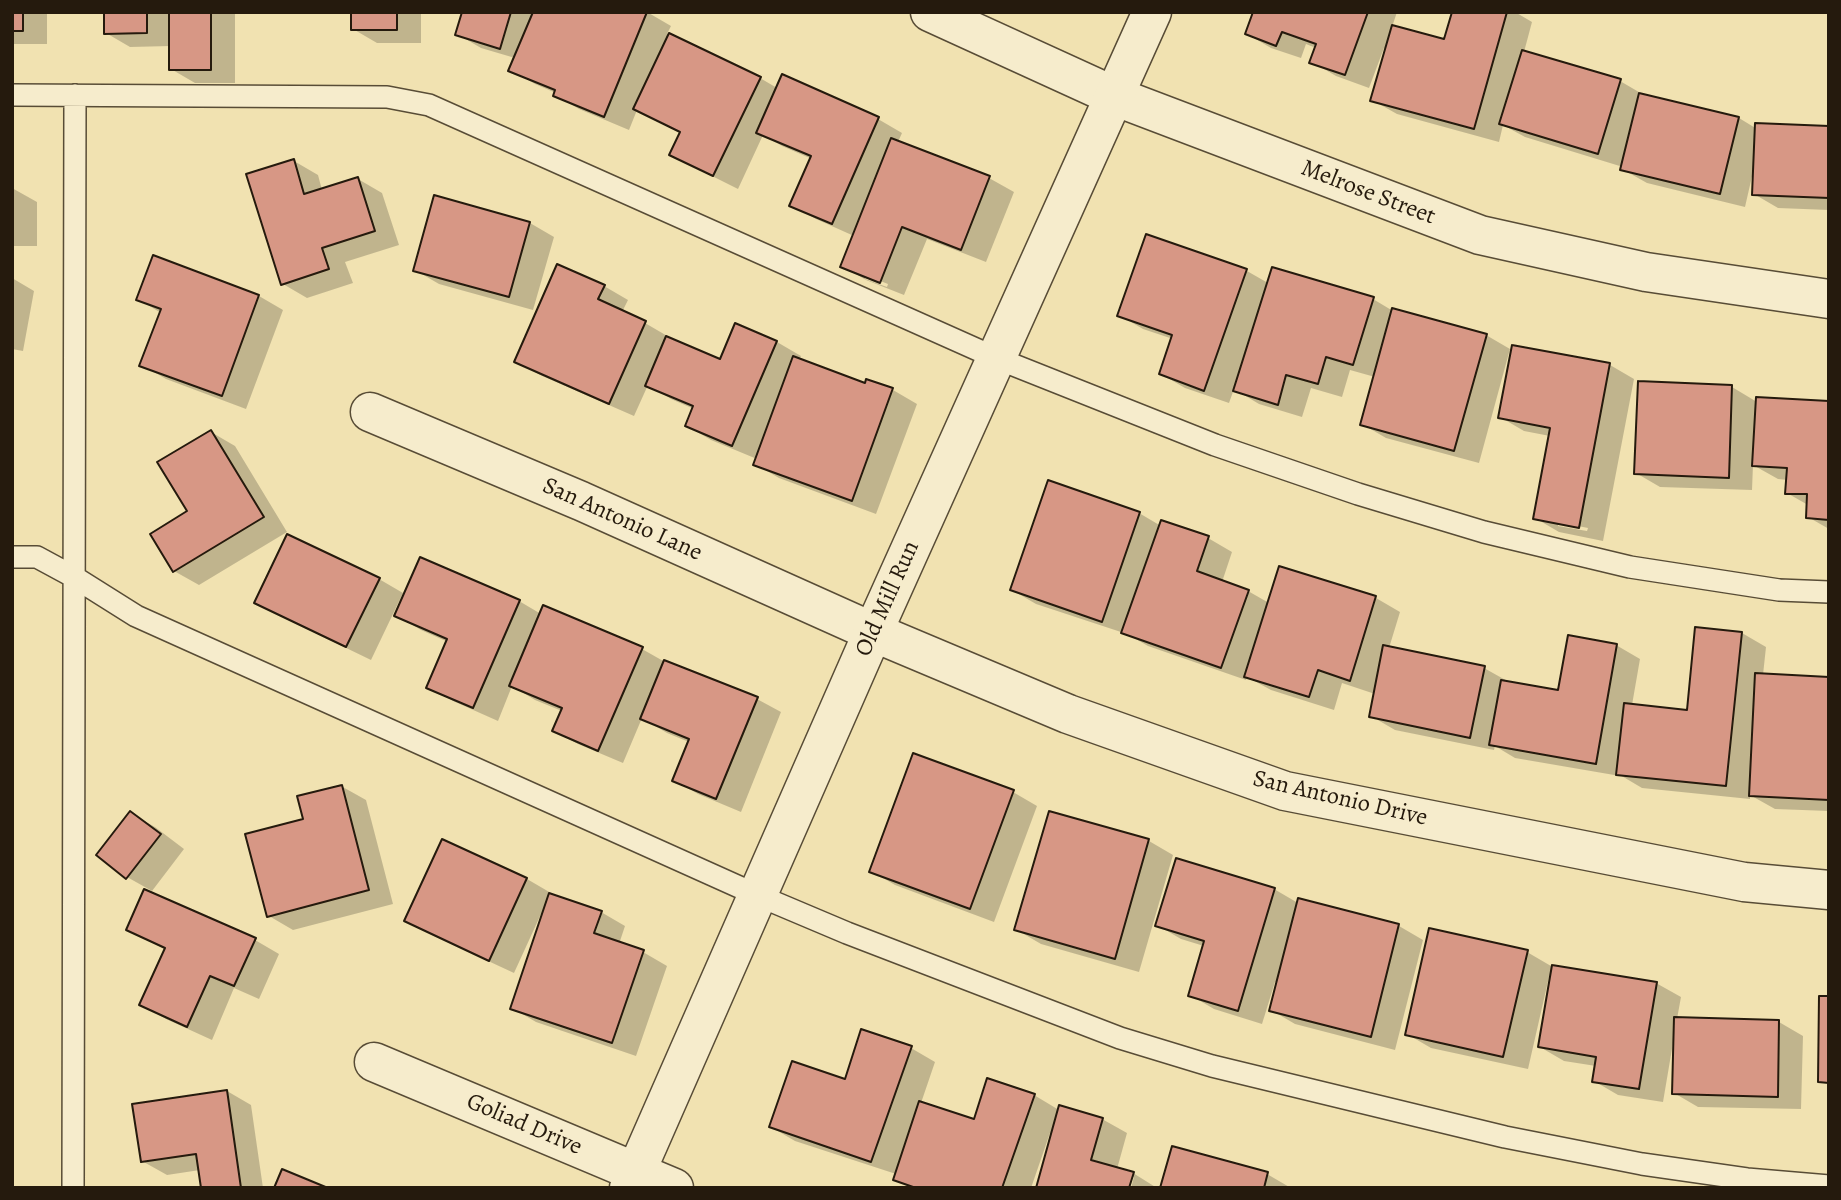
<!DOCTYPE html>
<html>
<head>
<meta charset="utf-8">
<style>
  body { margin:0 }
  #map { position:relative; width:1841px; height:1200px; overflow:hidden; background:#f1e2b1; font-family:Alegreya,serif }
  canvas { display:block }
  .frame { position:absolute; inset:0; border:14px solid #251a0d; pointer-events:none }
</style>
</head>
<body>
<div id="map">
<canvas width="1841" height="1200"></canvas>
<div class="frame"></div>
</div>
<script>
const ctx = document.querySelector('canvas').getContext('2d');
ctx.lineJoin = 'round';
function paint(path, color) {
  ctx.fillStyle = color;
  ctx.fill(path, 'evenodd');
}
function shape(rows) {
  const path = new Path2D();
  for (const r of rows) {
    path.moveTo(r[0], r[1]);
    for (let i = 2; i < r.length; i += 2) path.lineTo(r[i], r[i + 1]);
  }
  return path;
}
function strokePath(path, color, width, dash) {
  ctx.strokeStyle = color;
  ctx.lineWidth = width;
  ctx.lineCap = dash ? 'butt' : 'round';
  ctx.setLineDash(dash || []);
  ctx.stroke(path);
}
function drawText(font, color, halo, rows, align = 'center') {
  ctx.font = font + ' Alegreya,serif';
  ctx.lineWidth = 5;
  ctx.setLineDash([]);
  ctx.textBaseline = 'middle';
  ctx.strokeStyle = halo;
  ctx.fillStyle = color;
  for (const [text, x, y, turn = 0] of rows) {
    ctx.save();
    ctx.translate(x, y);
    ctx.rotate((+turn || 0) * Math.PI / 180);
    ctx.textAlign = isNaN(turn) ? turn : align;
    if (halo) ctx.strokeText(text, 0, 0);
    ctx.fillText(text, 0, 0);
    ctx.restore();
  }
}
const shadow = shape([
  [12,12,47,12,47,44,12,44],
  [67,12,235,12,235,83,195,83,171,69,171,46,130,47,106,33,105,13],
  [353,12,421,12,421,43,377,43,353,29],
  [464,12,647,12,671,26,667,34,760,78,777,88,782,77,878,119,902,133,898,142,989,178,1014,192,986,262,927,239,904,295,866,280,842,266,854,236,816,219,791,205,812,159,782,146,763,135,738,189,696,168,671,154,681,133,637,110,629,130,579,109,555,95,556,93,535,84,511,70,515,58,481,48,457,34],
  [865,275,888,284,887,287,865,279],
  [1255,12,1397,12,1392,27,1445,42,1454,12,1515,12,1532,22,1524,52,1620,81,1644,95,1739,118,1757,129,1829,128,1829,210,1778,208,1754,194,1753,172,1745,207,1647,183,1622,169,1623,167,1525,137,1503,125,1499,142,1397,114,1372,100,1387,49,1384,48,1369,88,1336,76,1312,62,1316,48,1306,44,1301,58,1271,48,1247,34],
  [294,161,318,175,322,190,358,179,382,193,399,245,345,262,353,283,307,298,283,284],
  [12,188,37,202,37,246,12,246],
  [530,223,554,237,533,310,439,284,415,270],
  [1147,236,1247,271,1268,283,1373,299,1393,311,1486,335,1510,349,1479,463,1386,438,1362,424,1375,377,1350,370,1342,397,1311,388,1302,417,1259,404,1234,389,1229,403,1185,388,1161,374,1173,339,1143,329,1119,315],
  [154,258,259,296,283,310,246,409,166,379,142,365,161,313,138,299],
  [12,278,34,291,23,351,12,349],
  [604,286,628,300,622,312,645,323,669,337,668,339,721,361,736,326,777,342,801,356,799,360,866,385,867,381,893,390,917,404,876,514,779,478,755,464,757,459,711,440,687,426,694,409,671,399,648,385,634,416,540,375,516,361],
  [1514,347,1610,365,1634,379,1603,541,1559,532,1535,518,1550,436,1524,431,1500,417],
  [1558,522,1588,528,1587,531,1558,526],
  [1732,387,1757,402,1829,403,1829,529,1808,517,1808,505,1787,493,1788,480,1778,479,1753,465,1752,490,1660,487,1636,473],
  [211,432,235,446,287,532,199,585,174,571],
  [1139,513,1161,526,1208,538,1232,552,1222,582,1248,591,1269,603,1280,568,1376,598,1400,612,1389,648,1484,668,1509,682,1559,692,1616,645,1640,659,1632,705,1688,711,1742,633,1766,647,1763,675,1829,679,1829,811,1775,809,1750,795,1750,799,1642,788,1620,775,1620,776,1515,758,1495,746,1494,750,1395,730,1371,716,1375,694,1342,683,1334,710,1271,690,1247,677,1246,680,1148,646,1127,634,1036,604,1012,590],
  [379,579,403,593,371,660,280,616,256,602],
  [519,601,541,614,642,649,665,662,757,699,781,712,741,812,698,794,674,780,689,742,667,733,642,718,623,763,578,744,554,731,562,711,535,700,512,686,498,721,453,701,428,687,448,642,421,630,397,616],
  [341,786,366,800,393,904,293,930,269,916,305,820],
  [1013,792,1037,806,994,922,895,885,871,871],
  [130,813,155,827,184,849,152,891,127,877],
  [1051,813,1149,841,1173,855,1139,972,1041,944,1017,930],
  [443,841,527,879,551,893,550,895,601,912,625,926,619,944,643,952,667,966,636,1056,536,1022,512,1008,544,914,541,914,514,973,430,934,406,921],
  [1274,889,1298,903,1299,900,1399,926,1423,940,1395,1050,1295,1024,1271,1010,1278,983,1275,982,1262,1024,1214,1009,1190,995,1204,946,1181,939,1157,925],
  [128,930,255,940,279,954,259,999,234,988,212,1040,166,1019,142,1005,166,950],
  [1527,952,1551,966,1656,983,1681,997,1677,1019,1779,1022,1803,1036,1801,1109,1698,1107,1674,1093,1675,1043,1673,1043,1663,1102,1618,1095,1594,1081,1596,1066,1564,1061,1540,1047,1552,977,1549,977,1528,1069,1431,1048,1407,1034],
  [911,1048,935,1062,921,1103,975,1121,1034,1095,1059,1110,1102,1119,1127,1133,1117,1169,1133,1173,1157,1188,1131,1188,1134,1177,1131,1177,1127,1188,1050,1133,1031,1188,910,1188,895,1179,896,1174,795,1141,771,1127,846,1081],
  [227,1091,251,1105,263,1188,203,1188,200,1170,167,1175,142,1161],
  [1267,1174,1291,1188,1162,1188]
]);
const building = shape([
  [12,12,23,12,23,31,12,31,12,12],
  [104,12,147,12,147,33,104,34,104,12],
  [169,12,211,12,211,70,169,70,169,12],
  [351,12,397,12,397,30,351,30,351,12],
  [462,12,511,12,500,49,455,35,462,12],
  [533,12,647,12,604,117,553,96,555,90,508,71,533,12],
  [1253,12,1368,12,1345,75,1309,63,1316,44,1282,32,1276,46,1245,34,1253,12],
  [1452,12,1507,12,1474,129,1370,101,1392,25,1444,39,1452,12],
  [669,33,761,77,713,176,669,155,680,132,633,109,669,33],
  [1522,50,1621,79,1598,154,1499,124,1522,50],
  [782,74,879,117,832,224,789,206,811,156,756,133,782,74],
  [1639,93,1739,117,1720,194,1620,170,1639,93],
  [1755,123,1829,126,1829,198,1752,195,1755,123],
  [891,138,990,176,961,250,902,227,880,283,840,267,891,138],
  [294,159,304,194,358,177,375,231,322,248,329,269,281,285,246,174,294,159],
  [434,195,530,222,509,297,413,271,434,195],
  [1146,234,1247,269,1204,391,1159,374,1172,335,1117,316,1146,234],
  [153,255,259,295,222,396,139,366,161,309,136,300,153,255],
  [557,264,605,285,598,299,646,321,609,404,514,362,557,264],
  [1272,267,1374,297,1353,365,1326,357,1318,384,1286,375,1278,405,1233,391,1272,267],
  [1392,308,1487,334,1454,451,1360,425,1392,308],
  [735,323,777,341,732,446,685,426,693,406,645,386,666,336,720,359,735,323],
  [1512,345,1610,363,1579,528,1533,519,1550,428,1498,418,1512,345],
  [793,356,865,383,866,379,893,388,852,501,753,465,793,356],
  [1638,381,1732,385,1729,478,1634,474,1638,381],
  [1756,397,1829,401,1829,520,1806,518,1807,494,1785,494,1787,468,1752,466,1756,397],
  [211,430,264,517,173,572,150,534,187,511,157,462,211,430],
  [1048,480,1140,512,1102,622,1010,590,1048,480],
  [1161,520,1209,536,1197,571,1249,590,1221,668,1121,633,1161,520],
  [287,534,380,578,346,647,254,603,287,534],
  [420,557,520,600,473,708,426,688,447,639,394,616,420,557],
  [1279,566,1376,596,1350,681,1318,670,1309,697,1244,677,1279,566],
  [543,605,643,647,598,751,552,731,562,708,509,686,543,605],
  [1695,627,1742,632,1726,786,1616,775,1624,703,1687,710,1695,627],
  [1568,635,1617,644,1596,764,1489,745,1501,680,1558,690,1568,635],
  [1383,645,1485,666,1470,738,1369,717,1383,645],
  [664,660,758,697,716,799,672,781,689,739,640,719,664,660],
  [1755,673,1829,677,1829,800,1749,796,1755,673],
  [913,753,1014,790,970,909,869,872,913,753],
  [342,785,369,890,267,917,245,834,303,819,297,796,342,785],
  [130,811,161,834,126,879,96,855,130,811],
  [1049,811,1149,839,1115,959,1014,930,1049,811],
  [442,839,527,878,489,961,404,921,442,839],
  [1176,858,1275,888,1238,1011,1188,996,1204,941,1155,926,1176,858],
  [144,889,256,938,234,986,210,976,187,1027,139,1005,165,948,126,930,144,889],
  [549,893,602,911,594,933,644,950,612,1043,510,1009,549,893],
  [1298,898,1399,924,1371,1037,1269,1011,1298,898],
  [1429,928,1528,950,1503,1057,1405,1035,1429,928],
  [1552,965,1657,982,1639,1089,1592,1082,1596,1057,1538,1047,1552,965],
  [1819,996,1829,996,1829,1083,1818,1082,1819,996],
  [1674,1017,1779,1020,1778,1097,1672,1094,1674,1017],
  [861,1029,912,1046,871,1162,769,1127,792,1061,845,1079,861,1029],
  [987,1078,1035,1094,1002,1188,916,1188,893,1180,919,1101,974,1119,987,1078],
  [227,1090,241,1188,201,1188,196,1154,141,1162,132,1104,227,1090],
  [1059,1105,1103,1118,1091,1160,1134,1172,1129,1188,1036,1188,1059,1105],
  [1172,1146,1268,1172,1264,1188,1160,1188,1172,1146],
  [282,1169,328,1188,274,1188,282,1169]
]);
const service = shape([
  [12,95,387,97,429,105,996,358,1215,445,1358,494,1484,532,1630,567,1779,590,1829,592],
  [12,557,37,557,74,577,136,616,757,895,847,933,1120,1038,1212,1066,1505,1137,1642,1164,1747,1179,1829,1186],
  [73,1188,75,95]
]);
const minor = shape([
  [930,12,1114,96,1480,235,1646,272,1829,299],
  [370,412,581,501,873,632,1068,714,1285,791,1744,882,1829,890],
  [374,1062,674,1188]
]);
const tertiary = shape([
  [629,1188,873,632,1152,12]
]);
const streetNames = [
  ["Melrose Street",1368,193,21],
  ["San Antonio Lane",622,520,24],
  ["Old Mill Run",888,599,-66],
  ["San Antonio Drive",1340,799,13],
  ["Goliad Drive",524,1125,23]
];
paint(shadow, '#0003');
paint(building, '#d79785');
strokePath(building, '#251a0d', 2);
strokePath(service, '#584c36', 24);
strokePath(minor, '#584c36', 41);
strokePath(tertiary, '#584c36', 41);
strokePath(service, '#f6eccc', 21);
strokePath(minor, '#f6eccc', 38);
strokePath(tertiary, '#f6eccc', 38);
drawText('24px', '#251a0d', '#f6eccc', streetNames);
</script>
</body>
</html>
